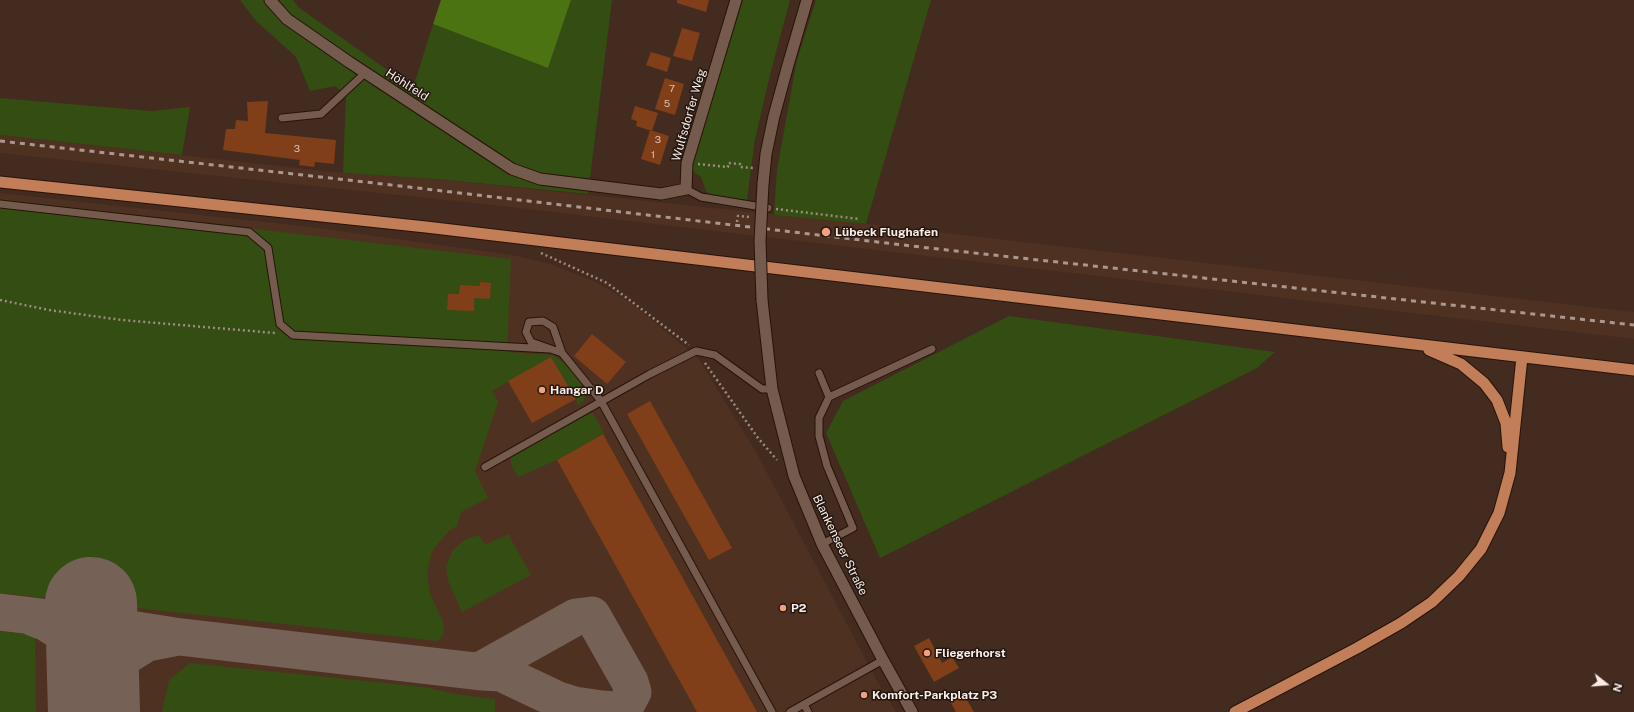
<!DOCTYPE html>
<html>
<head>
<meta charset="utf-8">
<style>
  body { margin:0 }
  #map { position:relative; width:1634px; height:712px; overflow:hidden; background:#432b1f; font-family:"Public Sans",sans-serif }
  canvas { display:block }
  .north { position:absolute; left:1586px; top:664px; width:40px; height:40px; -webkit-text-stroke:3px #211611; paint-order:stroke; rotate:107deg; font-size:11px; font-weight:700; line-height:16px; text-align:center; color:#fcece4 }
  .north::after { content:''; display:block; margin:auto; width:14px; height:18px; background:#fcece4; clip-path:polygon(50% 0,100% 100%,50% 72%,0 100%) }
</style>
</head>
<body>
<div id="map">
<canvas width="1634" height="712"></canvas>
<div class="north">N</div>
</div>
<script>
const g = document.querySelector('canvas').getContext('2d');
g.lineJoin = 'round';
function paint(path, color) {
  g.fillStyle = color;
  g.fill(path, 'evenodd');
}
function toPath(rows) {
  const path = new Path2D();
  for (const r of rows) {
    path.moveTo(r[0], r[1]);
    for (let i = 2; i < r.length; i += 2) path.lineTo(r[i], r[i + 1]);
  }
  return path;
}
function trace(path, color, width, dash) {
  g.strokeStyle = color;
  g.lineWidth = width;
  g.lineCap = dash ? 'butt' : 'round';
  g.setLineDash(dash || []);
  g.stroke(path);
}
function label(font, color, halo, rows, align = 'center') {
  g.font = font + ' "Public Sans",sans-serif';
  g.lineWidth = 3;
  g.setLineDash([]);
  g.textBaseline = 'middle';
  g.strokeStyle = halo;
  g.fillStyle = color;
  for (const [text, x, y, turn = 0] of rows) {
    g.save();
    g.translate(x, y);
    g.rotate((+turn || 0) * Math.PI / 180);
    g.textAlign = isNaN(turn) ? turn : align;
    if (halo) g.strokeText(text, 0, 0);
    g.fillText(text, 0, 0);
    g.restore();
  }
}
paint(toPath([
  [0,135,343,173,436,179,866,224,1634,312,1634,339,493,205,0,153],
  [0,193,311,227,512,255,551,264,598,283,631,303,698,358,756,452,877,681,896,712,0,712]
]), '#4f3122');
paint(toPath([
  [240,0,293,0,298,7,413,88,433,24,548,68,571,0,612,0,588,194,436,179,343,173,346,95,335,86,310,91,296,57,256,21],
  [743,0,790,0,771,71,755,139,747,200,711,195,706,191,701,177,694,172,692,167],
  [816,0,931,0,866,224,774,215,777,170,797,60],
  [0,98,151,111,190,107,182,155,0,135],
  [0,199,511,259,507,352,553,355,564,363,575,374,585,389,586,394,584,400,578,405,576,399,551,357,492,391,498,402,475,471,488,498,461,512,457,526,449,531,439,542,431,554,427,574,430,594,444,624,443,635,438,641,0,593],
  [1009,316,1275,352,1257,368,880,558,826,433,843,401],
  [590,413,593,413,604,433,557,460,518,477,511,464,511,457],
  [508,534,531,575,462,612,448,581,446,568,452,551,464,540,479,535,485,545],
  [0,631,35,635,36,712,0,712],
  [190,663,424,687,461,695,495,699,495,712,162,712,169,680]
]), '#334d13');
paint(toPath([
  [441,0,571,0,548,68,433,24]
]), '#4b7311');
trace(toPath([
  [0,612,92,623,181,637,483,672,501,673,558,700,574,705,602,709,615,710,624,707,626,705,633,692,630,682,592,615,576,617,483,669,476,671],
  [34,618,45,622,59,631,71,641,80,655,88,675,93,712],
  [96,712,98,698,105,682,113,668,123,658,147,643,173,638]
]), '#766156', 37);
trace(toPath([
  [91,603,94,712]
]), '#766156', 92);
paint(toPath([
  [677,0,709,0,706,12,677,3],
  [682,28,700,33,692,61,673,56],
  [651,52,671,58,667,72,646,65],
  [665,78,684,84,675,115,655,109],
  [268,101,265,133,336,140,334,164,315,162,314,167,299,165,300,160,223,150,226,129,235,129,236,120,248,121,247,102],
  [635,106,658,113,652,131,636,126,637,121,631,119],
  [650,130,669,136,660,165,641,159],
  [480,282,491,283,490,299,474,298,474,311,447,310,448,294,459,294,460,285,480,286],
  [592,334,626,362,607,384,574,356],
  [551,357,576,399,532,423,508,381],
  [650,401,732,548,709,560,627,414],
  [603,434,737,676,757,712,697,712,557,460],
  [929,638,942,663,952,657,959,668,934,682,914,646],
  [961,690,974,712,956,712,948,698]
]), '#803e19');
const service = toPath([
  [282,118,321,114,365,73],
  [686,189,701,197,768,208],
  [0,204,249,232,268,248,280,324,293,335,550,349],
  [562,353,553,327,543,321,529,322,526,332,531,342,562,353,601,401,772,712],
  [819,373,829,397],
  [485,467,650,374,696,351,715,355,762,389,772,389],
  [822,544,853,528,827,466,819,436,819,418,829,397,932,349],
  [804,704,808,712],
  [790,712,883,660]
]);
const minor = toPath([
  [270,0,287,19,349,62,512,169,540,179,661,194,686,189,687,163,736,0]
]);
const tertiary = toPath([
  [763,184,766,154,774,116,788,65,807,0],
  [762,300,772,389,794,476,822,544,883,660,912,712]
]);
const primary = toPath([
  [0,182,426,227,1634,370],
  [1429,350,1461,364,1484,383,1497,400,1506,423,1508,447],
  [1235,712,1357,648,1401,623,1432,602,1459,576,1481,549,1499,513,1510,473,1522,357]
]);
trace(service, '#281308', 9);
trace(minor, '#281308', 13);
trace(tertiary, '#281308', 13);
trace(primary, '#281308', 13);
trace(toPath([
  [698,164,728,167,728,163,740,164,740,167,753,168],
  [776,209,859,219],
  [737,222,738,216,750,217],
  [541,253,607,283,689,345],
  [0,300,49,310,122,320,275,333],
  [705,363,758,438,777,460]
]), '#9f8b81', 2.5, [2, 3]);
trace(service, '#755b4e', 7);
trace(minor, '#755b4e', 11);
trace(tertiary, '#755b4e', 11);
trace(primary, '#c17e58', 11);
trace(toPath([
  [0,141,383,184,929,248,1634,325]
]), '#aa978d', 3, [5, 5]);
const tertiaryBridge = toPath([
  [762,300,760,241,763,184]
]);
trace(tertiaryBridge, '#281308', 13, []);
trace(tertiaryBridge, '#755b4e', 11);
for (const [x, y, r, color] of [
  [826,232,5,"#f2a07f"],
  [542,390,4,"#f2a07f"],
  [783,608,4,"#f2a07f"],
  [927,653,4,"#f2a07f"],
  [864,695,4,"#f2a07f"]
]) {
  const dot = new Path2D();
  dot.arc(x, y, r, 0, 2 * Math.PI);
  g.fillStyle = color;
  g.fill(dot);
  trace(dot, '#211611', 1.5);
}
label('10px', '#ddc0b1', null, [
  ["7",672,89],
  ["5",667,104],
  ["3",658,140],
  ["3",297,149],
  ["1",653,155]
]);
label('12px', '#fcece4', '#211611', [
  ["Höhlfeld",407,85,33],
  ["Wulfsdorfer Weg",689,115,-74],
  ["Blankenseer Straße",840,545,64]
]);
label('bold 12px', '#fcece4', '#211611', [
  ["Lübeck Flughafen",835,232],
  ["Hangar D",550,390],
  ["P2",791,608],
  ["Fliegerhorst",935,653],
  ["Komfort-Parkplatz P3",872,695]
], 'left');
</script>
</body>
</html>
